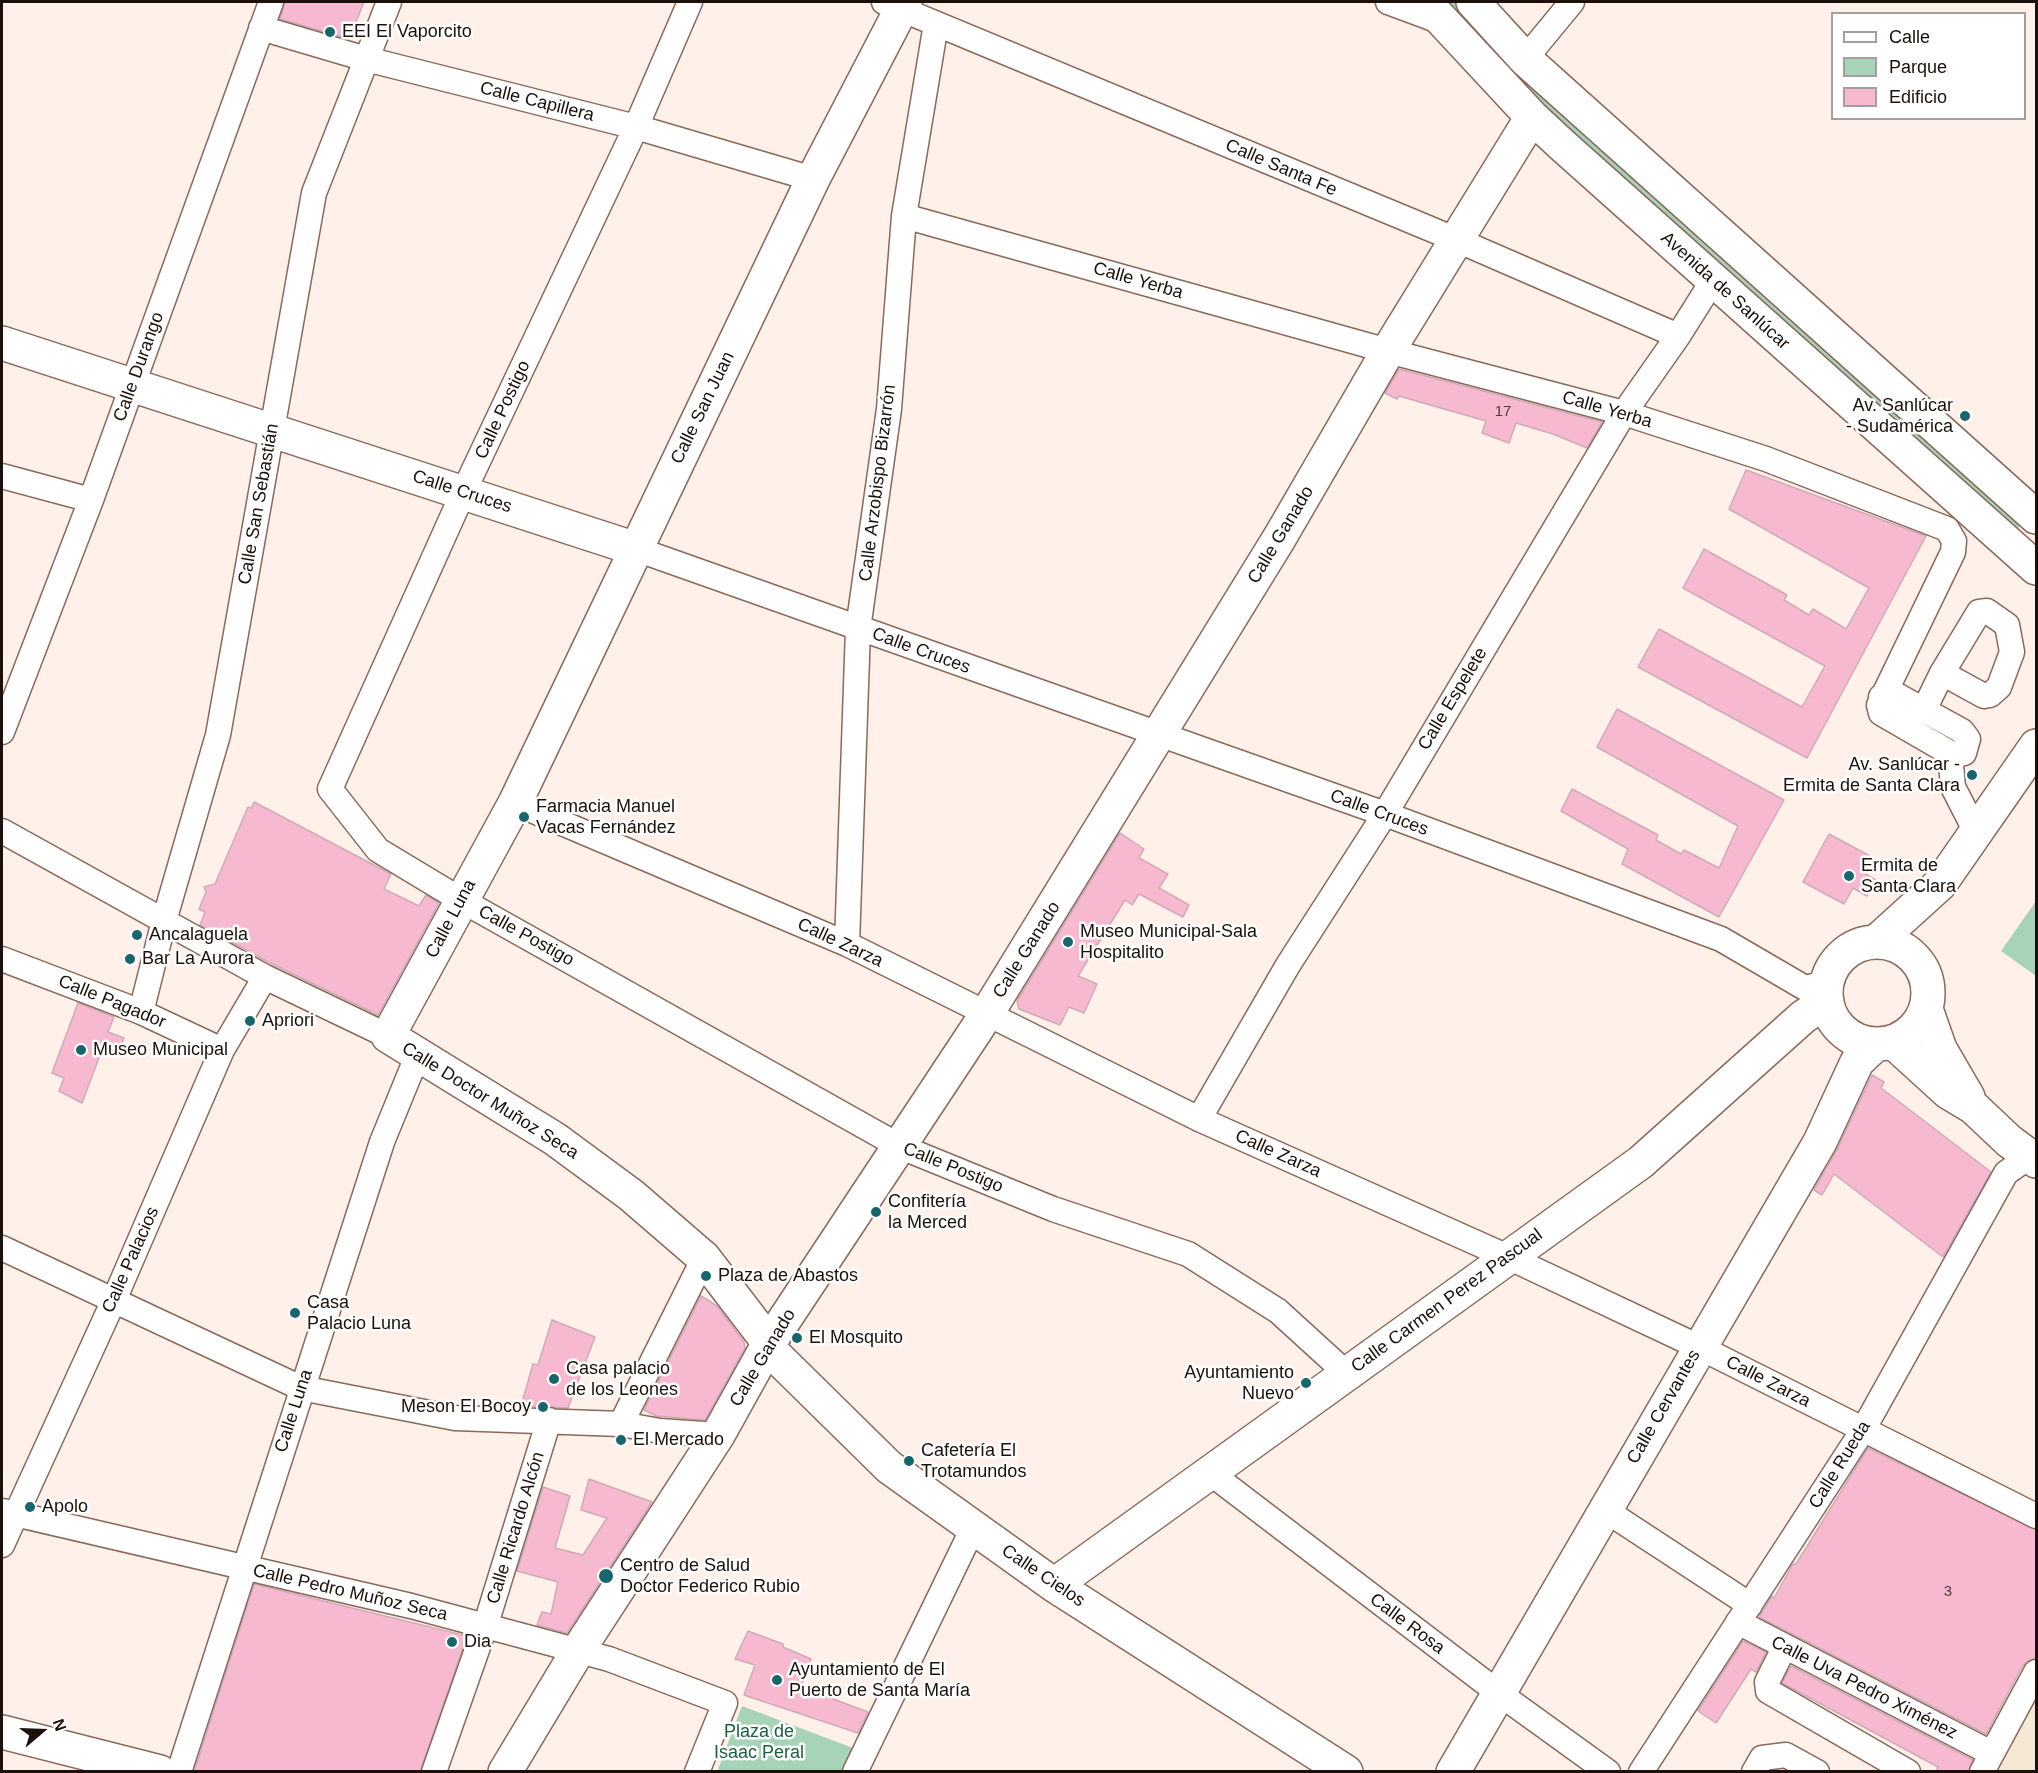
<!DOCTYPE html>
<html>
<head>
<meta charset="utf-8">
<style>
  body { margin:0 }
  #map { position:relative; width:2038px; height:1773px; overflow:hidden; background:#fff0e9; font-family:Helvetica,sans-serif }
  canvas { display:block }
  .frame { position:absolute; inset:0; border:3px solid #1b100a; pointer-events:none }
  .legend { position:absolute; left:1831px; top:12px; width:195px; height:108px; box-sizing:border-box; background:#fff; border:2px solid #a49f9d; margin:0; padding:8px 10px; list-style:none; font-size:18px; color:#1b100a }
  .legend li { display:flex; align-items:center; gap:12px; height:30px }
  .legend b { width:30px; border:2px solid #a49f9d }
  .north { position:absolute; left:12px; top:1701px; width:60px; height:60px; -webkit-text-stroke:4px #fff; paint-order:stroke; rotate:71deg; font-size:16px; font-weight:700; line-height:24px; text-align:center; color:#1b100a }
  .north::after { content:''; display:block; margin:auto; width:21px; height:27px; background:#1b100a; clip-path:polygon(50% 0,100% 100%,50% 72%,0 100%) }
</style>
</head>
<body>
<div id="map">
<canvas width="2038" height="1773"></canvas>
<div class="frame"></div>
<ul class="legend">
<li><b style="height:8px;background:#fff"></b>Calle</li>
<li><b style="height:16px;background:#a7d3b9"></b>Parque</li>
<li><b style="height:16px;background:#f7b9cf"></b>Edificio</li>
</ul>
<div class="north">N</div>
</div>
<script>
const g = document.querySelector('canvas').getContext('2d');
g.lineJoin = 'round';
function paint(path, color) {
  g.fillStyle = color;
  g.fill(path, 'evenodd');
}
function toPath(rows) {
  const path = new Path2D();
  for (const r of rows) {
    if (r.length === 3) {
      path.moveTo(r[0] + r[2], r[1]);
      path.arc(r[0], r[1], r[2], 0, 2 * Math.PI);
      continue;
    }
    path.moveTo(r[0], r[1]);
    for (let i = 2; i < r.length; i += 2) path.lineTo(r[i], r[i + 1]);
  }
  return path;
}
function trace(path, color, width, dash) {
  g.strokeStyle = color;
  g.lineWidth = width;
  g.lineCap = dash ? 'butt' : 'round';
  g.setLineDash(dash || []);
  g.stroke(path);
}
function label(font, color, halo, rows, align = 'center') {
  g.font = font + ' Helvetica,sans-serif';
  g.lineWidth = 5;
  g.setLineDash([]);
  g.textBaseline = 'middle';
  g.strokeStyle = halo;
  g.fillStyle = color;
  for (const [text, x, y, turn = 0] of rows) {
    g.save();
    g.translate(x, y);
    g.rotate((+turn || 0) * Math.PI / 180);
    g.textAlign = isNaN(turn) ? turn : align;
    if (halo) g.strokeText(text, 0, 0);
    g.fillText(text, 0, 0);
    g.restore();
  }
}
paint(toPath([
  [2036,1693,2036,1771,1996,1771]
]), '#f5e8d4');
paint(toPath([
  [1442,2,1461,2,2026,520,2013,533,1539,105],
  [2036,901,2036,976,2001,951],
  [742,1706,853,1748,844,1771,717,1772]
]), '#a7d3b9');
const building = toPath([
  [285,2,364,2,349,39,280,19,285,2],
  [1399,369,1602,422,1587,448,1553,434,1516,423,1509,443,1482,433,1486,421,1399,396,1397,399,1385,393,1399,369],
  [1746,470,1926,536,1807,758,1638,667,1659,629,1802,707,1825,666,1683,588,1704,549,1787,595,1784,600,1809,615,1813,609,1846,629,1869,588,1729,509,1746,470],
  [1617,709,1784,800,1719,917,1622,864,1628,849,1561,811,1572,789,1658,835,1656,840,1681,854,1684,850,1719,868,1738,826,1597,747,1617,709],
  [254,802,391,874,384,889,419,906,426,895,439,903,378,1015,272,964,200,925,205,912,199,909,206,892,204,887,215,884,248,807,252,808,254,802],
  [1120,833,1144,849,1139,858,1168,874,1159,888,1189,905,1183,917,1139,894,1132,905,1125,900,1078,976,1097,984,1084,1013,1069,1007,1060,1025,1019,1009,1017,1001,1120,833],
  [1829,834,1870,856,1862,872,1876,880,1867,896,1853,888,1844,904,1803,882,1829,834],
  [78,1003,114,1017,108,1032,124,1038,118,1053,103,1047,82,1103,59,1091,64,1078,52,1073,78,1003],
  [1872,1075,1884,1082,1881,1088,1991,1172,1943,1257,1834,1174,1822,1195,1814,1190,1837,1150,1872,1075],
  [701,1296,717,1306,744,1342,745,1348,705,1420,656,1416,644,1410,701,1296],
  [552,1320,595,1337,568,1408,521,1406,533,1364,538,1365,552,1320],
  [1868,1448,2037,1530,2037,1657,2023,1665,1986,1734,1759,1617,1772,1596,1774,1598,1793,1564,1796,1564,1868,1448],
  [589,1479,652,1502,567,1633,537,1625,542,1612,551,1614,558,1582,517,1571,543,1487,570,1496,555,1548,583,1555,607,1518,581,1510,589,1479],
  [254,1584,467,1636,420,1772,196,1772,195,1769,254,1584],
  [748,1631,783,1644,783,1647,811,1659,801,1687,868,1712,858,1733,744,1695,755,1665,735,1659,748,1631],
  [1743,1641,1766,1652,1756,1672,1751,1669,1716,1723,1698,1711,1743,1641],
  [1791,1666,1973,1760,1968,1772,1936,1772,1938,1767,1782,1683,1791,1666]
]);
paint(building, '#f7b9cf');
trace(building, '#cfabb7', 1.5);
const street = toPath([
  [690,2,636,127,463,493,330,789,378,850,461,900,901,1147,1053,1209,1188,1254,1278,1311,1346,1373],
  [884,2,1457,240,1678,336],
  [1388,2,1442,22],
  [261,28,366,59,636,127,813,179],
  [1525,59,1572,2],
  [904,216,1388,351,1624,413,1766,459,1947,529,1954,541,1953,552,1879,705,1881,713,1950,753,1953,787,1976,832],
  [2,476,91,500],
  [636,549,1385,814,1721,939,1805,988,1827,983],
  [1881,697,1893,693,1962,731,1968,739,1964,753,1957,755,1950,753],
  [1924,710,1942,673,1979,612,1987,611,2007,625,2012,652,1999,687,1990,695,1984,696,1942,673],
  [2,732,91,500,271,2],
  [515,803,847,944,1199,1119,1508,1257,1699,1347,2036,1516],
  [2,831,265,977,388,1036],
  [847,944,858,629,889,409,904,216,936,24],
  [2,959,141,1012,222,1050],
  [141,1012,164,921,218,735,314,193,389,2],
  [1199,1119,1288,965,1385,814,1624,413,1678,336,1712,282],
  [2,1248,301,1388,455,1418,621,1424,660,1431,718,1435],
  [621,1424,704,1258],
  [1209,1472,1500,1694,1608,1772],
  [1605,1510,1750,1605],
  [2,1511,411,1606,609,1659,725,1703,697,1772],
  [2,1545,114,1300,222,1050,265,977],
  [1738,1622,1991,1753],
  [1784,1648,1767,1682,1768,1691,1908,1772],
  [179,1772,382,1142,418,1054],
  [434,1772,486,1624,549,1420],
  [855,1772,973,1528],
  [1641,1772,1863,1430,2006,1173,2030,1156],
  [1754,1772,1762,1758,1786,1755,1817,1772],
  [1982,1772,2036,1672]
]);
const secondary = toPath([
  [1425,2,1532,117,1561,144,2036,568],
  [1473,2,1525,59,2036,517],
  [2,343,636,549],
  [1876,942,1940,884,2036,746],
  [1877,993,51],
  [1926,1009,1940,1049,1968,1097],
  [1893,1042,1948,1092,1973,1107,2009,1141,2036,1161],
  [769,1343,704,1258,631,1195,555,1139,388,1036,515,803,813,179,905,2],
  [767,1347,889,1467,1054,1585,1346,1772],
  [1054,1585,1641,1162,1803,1017,1827,1001],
  [2,1732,160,1772],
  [505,1772,579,1649,718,1435,769,1343,986,1015,1280,537,1388,351,1532,117],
  [1453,1772,1820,1142,1857,1062,1875,1045]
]);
trace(street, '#88695a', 27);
trace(secondary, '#88695a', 36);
trace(street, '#fff', 24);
trace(secondary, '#fff', 33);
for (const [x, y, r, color] of [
  [330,32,6,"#17656d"],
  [1965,416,6,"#17656d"],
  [1972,775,6,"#17656d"],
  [524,817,6,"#17656d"],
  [1849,876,6,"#17656d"],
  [137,935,6,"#17656d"],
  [1068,942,6,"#17656d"],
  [130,959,6,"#17656d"],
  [250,1021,6,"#17656d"],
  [81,1050,6,"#17656d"],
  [876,1212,6,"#17656d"],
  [706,1276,6,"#17656d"],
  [295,1313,6,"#17656d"],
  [797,1338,6,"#17656d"],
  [554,1379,6,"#17656d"],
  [1306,1383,6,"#17656d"],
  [543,1407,6,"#17656d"],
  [621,1440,6,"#17656d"],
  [909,1461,6,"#17656d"],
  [30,1507,6,"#17656d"],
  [606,1576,8,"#17656d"],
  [452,1642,6,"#17656d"],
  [777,1680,6,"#17656d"]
]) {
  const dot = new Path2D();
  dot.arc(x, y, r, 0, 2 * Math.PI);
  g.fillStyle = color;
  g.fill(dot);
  trace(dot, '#fff', 2);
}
label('15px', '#523a3b', null, [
  ["17",1503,412],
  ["3",1948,1592]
]);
label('18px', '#1b100a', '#fff', [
  ["EEI El Vaporcito",342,32],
  ["Av. Sanlúcar",1953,406,"right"],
  ["- Sudamérica",1953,427,"right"],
  ["Av. Sanlúcar -",1960,765,"right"],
  ["Ermita de Santa Clara",1960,786,"right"],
  ["Farmacia Manuel",536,807],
  ["Vacas Fernández",536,828],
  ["Ermita de",1861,866],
  ["Santa Clara",1861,887],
  ["Museo Municipal-Sala",1080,932],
  ["Hospitalito",1080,953],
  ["Ancalaguela",149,935],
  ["Bar La Aurora",142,959],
  ["Apriori",262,1021],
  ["Museo Municipal",93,1050],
  ["Confitería",888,1202],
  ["la Merced",888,1223],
  ["Plaza de Abastos",718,1276],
  ["Casa",307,1303],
  ["Palacio Luna",307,1324],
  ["El Mosquito",809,1338],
  ["Casa palacio",566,1369],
  ["de los Leones",566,1390],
  ["Ayuntamiento",1294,1373,"right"],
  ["Nuevo",1294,1394,"right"],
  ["Meson El Bocoy",531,1407,"right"],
  ["El Mercado",633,1440],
  ["Cafetería El",921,1451],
  ["Trotamundos",921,1472],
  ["Apolo",42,1507],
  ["Centro de Salud",620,1566],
  ["Doctor Federico Rubio",620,1587],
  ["Dia",464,1642],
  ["Ayuntamiento de El",789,1670],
  ["Puerto de Santa María",789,1691]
], 'left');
label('18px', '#1b100a', '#fff', [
  ["Calle Capillera",537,102,14],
  ["Calle Santa Fe",1281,168,23],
  ["Calle Yerba",1138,281,16],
  ["Avenida de Sanlúcar",1725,291,42],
  ["Calle Durango",139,367,-70],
  ["Calle San Juan",703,408,-64],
  ["Calle Postigo",503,410,-65],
  ["Calle Yerba",1607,410,16],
  ["Calle Arzobispo Bizarrón",878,483,-83],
  ["Calle Cruces",462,492,18],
  ["Calle San Sebastián",259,504,-80],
  ["Calle Ganado",1281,535,-59],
  ["Calle Cruces",921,651,20],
  ["Calle Espelete",1453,699,-59],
  ["Calle Cruces",1379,813,20],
  ["Calle Luna",451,919,-62],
  ["Calle Postigo",526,936,29],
  ["Calle Zarza",840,943,25],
  ["Calle Ganado",1027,950,-58],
  ["Calle Pagador",112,1002,22],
  ["Calle Doctor Muñoz Seca",490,1101,32],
  ["Calle Zarza",1278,1154,24],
  ["Calle Postigo",953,1168,22],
  ["Calle Palacios",131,1260,-66],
  ["Calle Carmen Perez Pascual",1447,1301,-36],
  ["Calle Ganado",763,1358,-59],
  ["Calle Zarza",1768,1382,27],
  ["Calle Cervantes",1664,1407,-60],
  ["Calle Luna",294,1411,-72],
  ["Calle Rueda",1840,1465,-58],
  ["Calle Ricardo Alcón",516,1528,-73],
  ["Calle Cielos",1043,1576,34],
  ["Calle Pedro Muñoz Seca",350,1593,13],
  ["Calle Rosa",1407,1624,37],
  ["Calle Uva Pedro Ximénez",1864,1688,27]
]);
label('18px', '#1d6040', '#fff', [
  ["Plaza de",759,1732],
  ["Isaac Peral",759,1753]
]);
</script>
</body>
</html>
